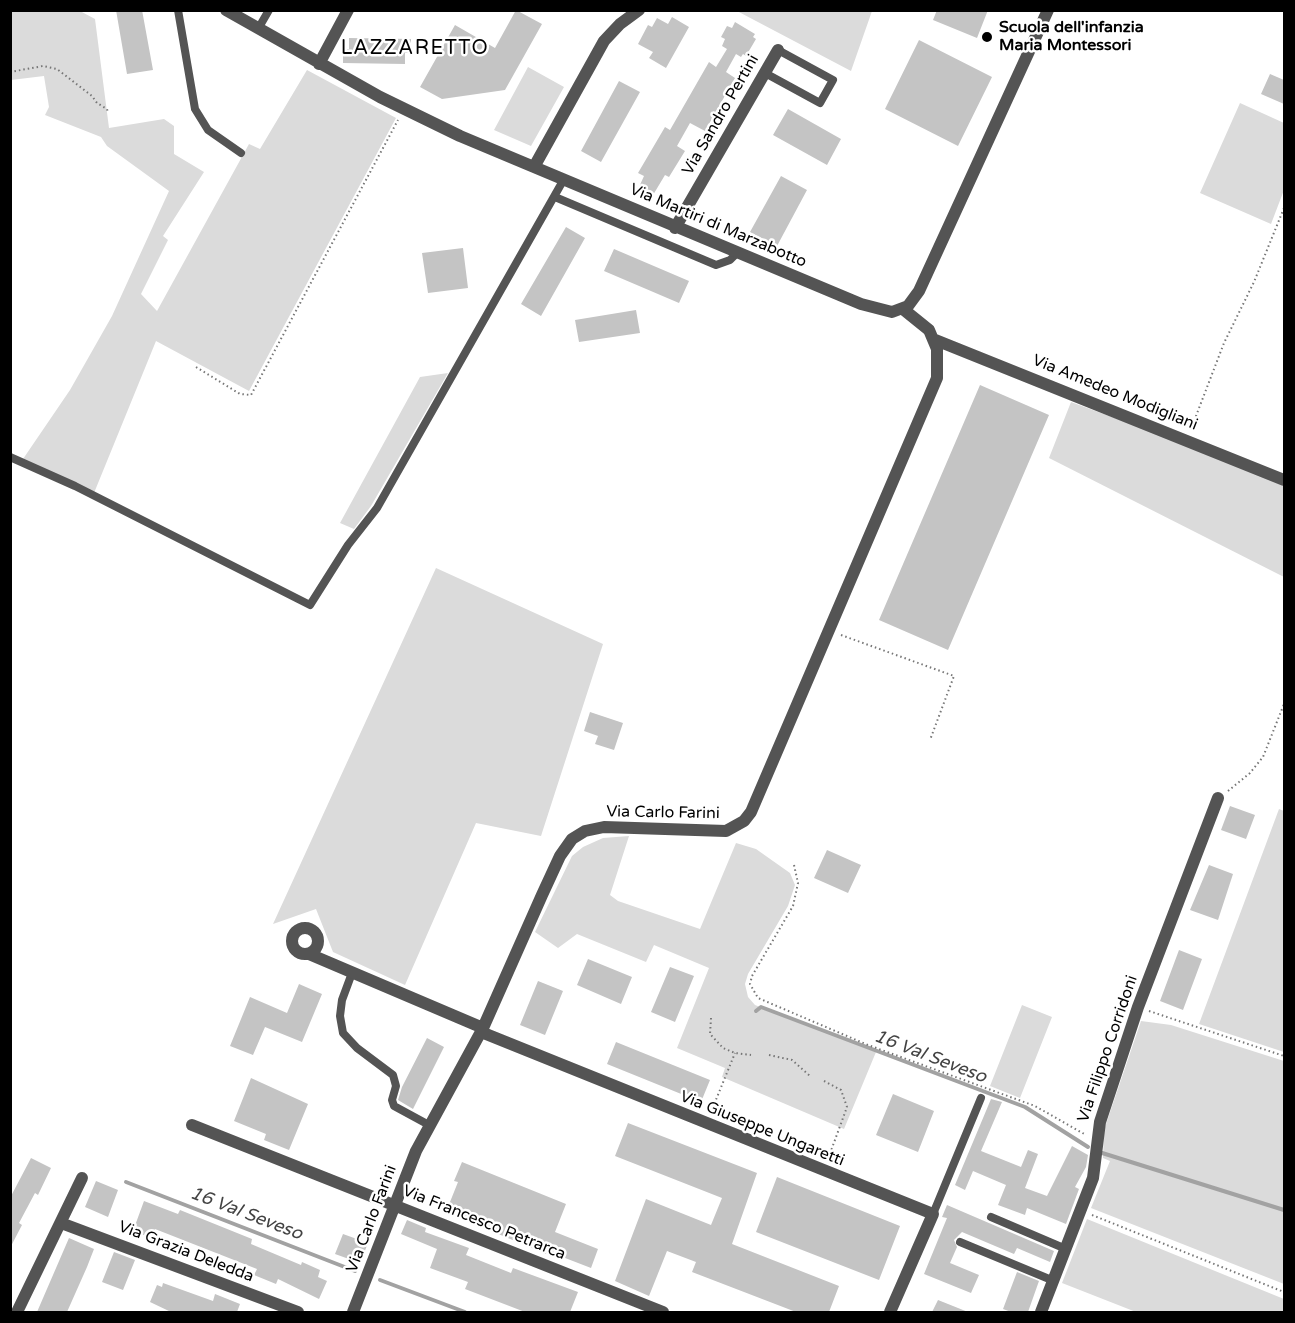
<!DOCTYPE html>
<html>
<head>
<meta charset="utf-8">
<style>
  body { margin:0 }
  #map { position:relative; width:1295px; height:1323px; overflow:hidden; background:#fff; font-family:"Varela Round",sans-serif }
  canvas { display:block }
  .frame { position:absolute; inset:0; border:12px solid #000; pointer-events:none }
</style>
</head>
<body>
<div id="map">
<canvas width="1295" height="1323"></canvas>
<div class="frame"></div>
</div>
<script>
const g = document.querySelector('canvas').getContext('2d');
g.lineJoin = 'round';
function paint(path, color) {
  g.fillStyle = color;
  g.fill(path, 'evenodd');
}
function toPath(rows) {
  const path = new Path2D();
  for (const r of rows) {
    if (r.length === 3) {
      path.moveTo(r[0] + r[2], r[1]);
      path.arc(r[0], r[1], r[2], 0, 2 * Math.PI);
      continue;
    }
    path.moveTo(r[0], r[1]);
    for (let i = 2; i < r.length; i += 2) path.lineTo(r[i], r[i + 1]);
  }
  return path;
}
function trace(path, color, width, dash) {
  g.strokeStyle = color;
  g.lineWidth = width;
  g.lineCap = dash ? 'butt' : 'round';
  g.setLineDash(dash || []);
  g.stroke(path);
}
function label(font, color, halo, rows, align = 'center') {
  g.font = font + ' "Varela Round",sans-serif';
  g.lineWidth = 5;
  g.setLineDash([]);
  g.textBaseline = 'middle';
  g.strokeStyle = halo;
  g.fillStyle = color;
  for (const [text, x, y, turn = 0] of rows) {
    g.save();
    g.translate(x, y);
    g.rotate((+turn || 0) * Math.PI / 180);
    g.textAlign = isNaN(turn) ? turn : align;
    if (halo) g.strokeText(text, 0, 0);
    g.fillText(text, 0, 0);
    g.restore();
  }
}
paint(toPath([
  [10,11,80,11,95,19,109,128,164,119,174,126,174,154,204,172,163,236,168,240,141,294,157,311,249,144,260,149,307,70,396,118,249,391,156,341,94,493,23,459,70,390,112,316,169,191,107,146,101,137,45,115,49,107,44,76,11,80],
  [737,11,872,11,851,71],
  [528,67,564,87,531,146,494,130],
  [1240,103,1284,123,1284,190,1271,224,1200,193],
  [448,373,371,506,354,529,340,523,420,377],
  [1071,402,1191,446,1284,484,1284,577,1049,458],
  [436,568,603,644,541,836,476,823,405,985,333,952,316,909,273,924],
  [1279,809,1284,811,1284,1052,1199,1024],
  [629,836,610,895,618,901,700,929,736,843,756,849,790,873,795,885,788,906,748,974,745,984,748,997,755,1005,876,1052,844,1129,722,1077,725,1068,677,1048,709,968,654,945,646,962,577,934,558,948,535,932,572,856,583,847,603,838],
  [1022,1005,1052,1017,1020,1098,990,1086],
  [1141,1021,1171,1025,1284,1061,1284,1284,1091,1208,1110,1161,1103,1158,1104,1130],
  [1087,1219,1284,1299,1284,1312,1136,1312,1062,1283]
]), '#dbdbdb');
trace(toPath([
  [756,1011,761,1007,1025,1107,1088,1147],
  [1099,1152,1284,1210],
  [126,1182,355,1271],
  [380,1280,465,1312]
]), '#a2a2a2', 4);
paint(toPath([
  [116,10,142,10,153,70,127,74],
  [516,10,542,24,505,90,442,99,420,87,455,25,495,48],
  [937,10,988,10,977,38,933,20],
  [672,17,689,27,666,68,649,58,653,52,638,44,648,25,652,27,657,18,668,24],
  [735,22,755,34,753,37,756,39,746,56,743,54,741,57,736,54,726,72,735,78,705,131,690,123,677,146,685,151,669,177,665,175,653,195,639,187,644,176,638,173,665,127,670,130,709,62,716,67,727,49,722,46,725,39,721,37,727,26,732,28],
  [349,38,411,39,411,53,405,53,405,64,343,63,343,49,349,49],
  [919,40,992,77,958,146,885,109],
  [1270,74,1284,80,1284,104,1261,94],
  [619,81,640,92,601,162,581,151],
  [788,109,841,139,827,165,773,135],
  [781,176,807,190,777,246,750,232],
  [566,227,585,238,541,316,521,304],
  [463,248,468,288,428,293,422,253],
  [614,249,689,281,679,303,604,271],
  [636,310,640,333,579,342,575,320],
  [980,385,1049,415,948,650,879,620],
  [590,712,623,723,614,750,595,744,598,736,584,731],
  [1230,806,1255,815,1246,839,1221,830],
  [827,850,861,865,848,893,814,878],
  [1209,865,1233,874,1218,920,1190,910],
  [1179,950,1202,959,1183,1010,1160,1001],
  [588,959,632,977,621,1004,577,985],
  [670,967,694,976,675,1022,651,1012],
  [538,981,563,991,545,1035,520,1025],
  [299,984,322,994,302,1042,265,1027,253,1055,230,1046,250,997,287,1013],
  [427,1038,444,1047,413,1109,398,1100,402,1087],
  [616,1042,710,1080,701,1102,607,1064],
  [251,1078,308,1104,289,1150,264,1140,266,1134,234,1121],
  [893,1094,934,1111,918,1152,876,1135],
  [991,1099,1002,1102,981,1151,1021,1167,1028,1150,1038,1154,1025,1188,1047,1196,1072,1146,1088,1155,1086,1167,1075,1187,1079,1189,1066,1224,1027,1208,1025,1215,998,1205,1006,1185,973,1171,965,1190,955,1185],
  [628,1123,757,1173,732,1244,839,1286,829,1312,796,1312,692,1272,696,1262,667,1251,649,1296,615,1281,646,1199,711,1225,722,1198,615,1156],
  [31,1158,51,1168,38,1195,35,1193,19,1223,22,1225,10,1248,10,1198],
  [462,1162,566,1204,555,1232,598,1249,591,1268,547,1251,546,1254,446,1212,458,1182,454,1181],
  [777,1177,900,1226,879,1280,756,1232],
  [96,1181,118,1190,108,1217,85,1207],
  [144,1201,178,1214,180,1210,252,1239,251,1244,301,1265,302,1262,320,1270,318,1277,327,1281,319,1299,278,1279,276,1284,254,1275,257,1269,155,1229,152,1238,133,1231],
  [947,1205,1054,1251,1050,1262,1017,1248,1014,1254,962,1232,954,1240,957,1247,950,1263,979,1275,971,1293,924,1274,947,1218,942,1217],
  [407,1220,426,1228,425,1232,469,1248,466,1255,511,1273,513,1268,578,1292,570,1312,525,1312,465,1289,468,1282,430,1268,437,1249,401,1234],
  [343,1234,368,1243,360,1263,335,1254],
  [69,1238,94,1249,87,1267,67,1312,37,1312],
  [114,1252,135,1260,123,1290,102,1282],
  [1017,1272,1039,1281,1028,1312,1011,1312,1003,1309],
  [163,1283,213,1301,215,1294,240,1304,237,1312,171,1312,150,1302,157,1285,162,1287],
  [938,1300,968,1312,932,1312]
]), '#c4c4c4');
trace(toPath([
  [10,72,43,66,57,69,92,96,97,103,107,109,108,113],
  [196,367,240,394,251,395,398,120],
  [1191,429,1224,343,1254,282,1284,208],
  [841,635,954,676,930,740],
  [1228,791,1250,773,1263,757,1284,704],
  [794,865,798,883,793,906,752,976,750,984,758,998,868,1045,1035,1106,1086,1135],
  [1149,1011,1284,1056],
  [711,1018,710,1034,723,1048,735,1053,751,1055],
  [769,1055,792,1060,810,1076],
  [824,1081,841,1090,847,1107,828,1159],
  [711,1112,735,1053],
  [1092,1215,1284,1292]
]), '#767676', 2, [1.5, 3]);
trace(toPath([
  [178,10,195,109,208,130,241,153],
  [258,29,269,10],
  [765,73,820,103,833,80,778,50],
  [555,197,716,265,730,260,737,253],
  [10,457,75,486,310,605,348,545,377,508,564,179],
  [352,973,342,1000,340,1016,343,1033,357,1048,393,1075,396,1086,392,1100,394,1106,429,1125],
  [933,1214,981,1098],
  [991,1217,1066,1249],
  [960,1242,1054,1281]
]), '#545454', 8);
trace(toPath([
  [226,10,380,97,460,136,861,304,892,312,908,306,919,291,1048,10],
  [319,64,348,10],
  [534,167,604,41,620,24,639,10],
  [675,228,778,50],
  [933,339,1284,480],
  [305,941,13],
  [309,954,483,1028],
  [481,1032,933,1214,890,1312],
  [192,1125,663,1312],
  [61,1223,298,1312],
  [17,1312,82,1178],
  [353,1312,416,1151,483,1028,542,895,560,856,572,839,585,831,604,827,726,831,744,821,751,812,937,378,937,349,929,330,903,309],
  [1041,1312,1093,1178,1100,1122,1138,1007,1218,798]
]), '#545454', 12);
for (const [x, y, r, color] of [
  [987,37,6,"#000"]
]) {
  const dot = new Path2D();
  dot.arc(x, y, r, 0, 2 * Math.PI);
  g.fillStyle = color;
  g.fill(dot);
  trace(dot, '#fff', 2);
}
label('bold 16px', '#000', '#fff', [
  ["Scuola dell'infanzia",999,28],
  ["Maria Montessori",999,46]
], 'left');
label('16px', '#000', '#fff', [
  ["Via Sandro Pertini",721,115,-60],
  ["Via Martiri di Marzabotto",718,226,23],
  ["Via Amedeo Modigliani",1115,393,22],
  ["Via Carlo Farini",663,813,1],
  ["Via Filippo Corridoni",1108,1049,-71],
  ["Via Giuseppe Ungaretti",762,1129,22],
  ["Via Carlo Farini",372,1219,-69],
  ["Via Francesco Petrarca",484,1223,22],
  ["Via Grazia Deledda",186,1252,21]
]);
label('italic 18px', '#434343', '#fff', [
  ["16 Val Seveso",930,1057,21],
  ["16 Val Seveso",246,1214,21]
]);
g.letterSpacing = '1.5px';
label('20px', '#000', '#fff', [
  ["LAZZARETTO",415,49]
]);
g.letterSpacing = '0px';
</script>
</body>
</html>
